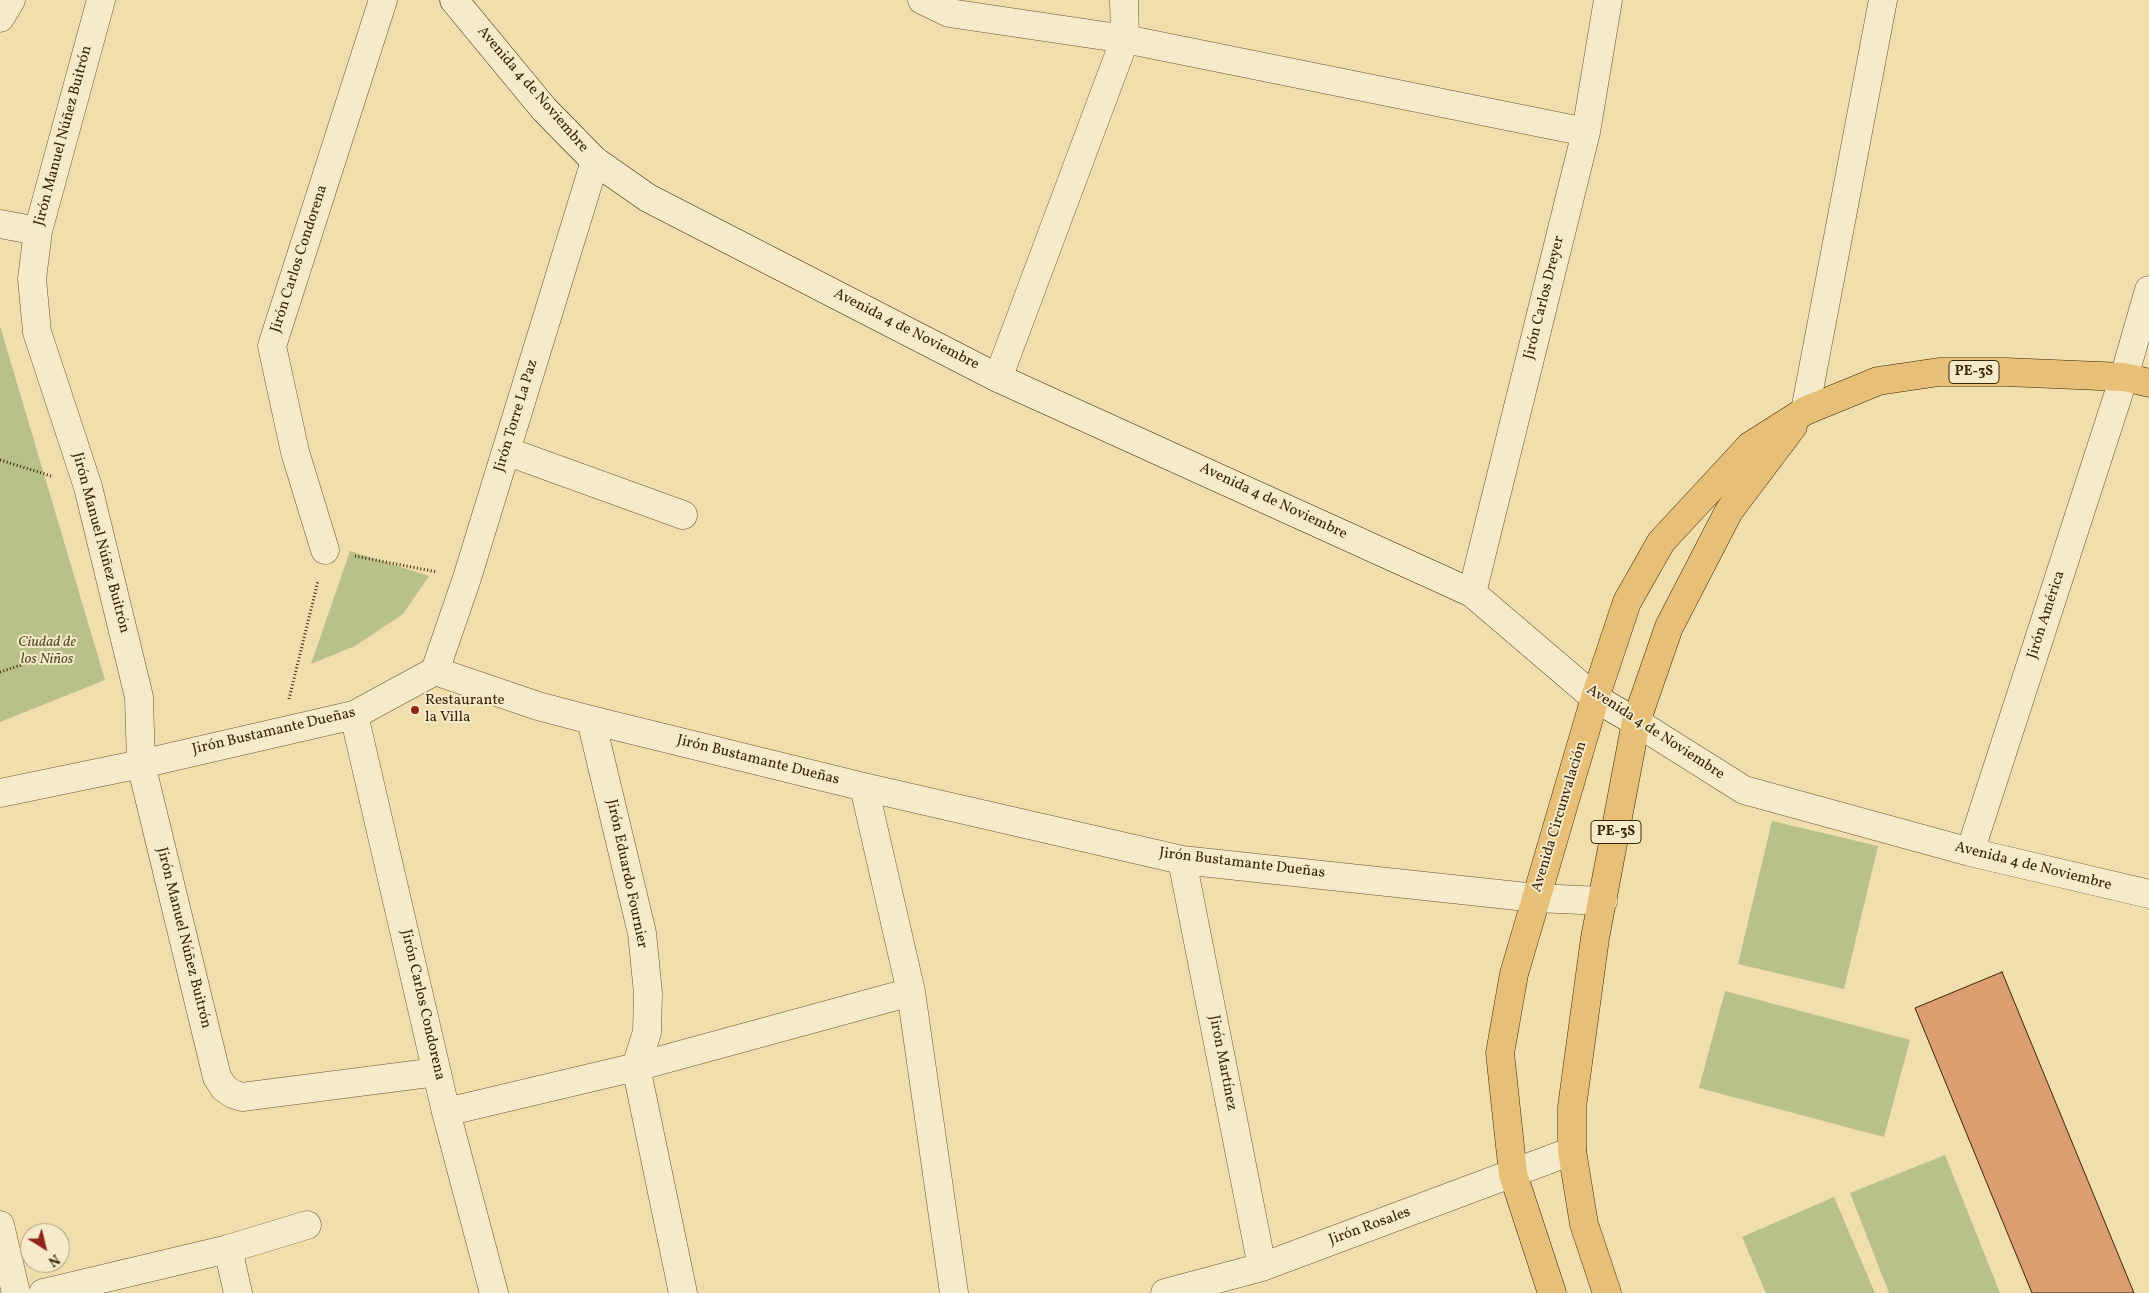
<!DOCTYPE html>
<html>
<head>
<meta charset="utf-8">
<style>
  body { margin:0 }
  #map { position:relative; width:2149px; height:1293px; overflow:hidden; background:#f0deac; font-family:Vollkorn,serif }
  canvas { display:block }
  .north { position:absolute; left:20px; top:1223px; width:50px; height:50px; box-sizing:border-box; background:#f5eac9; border:1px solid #aa9b7d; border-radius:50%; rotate:144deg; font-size:14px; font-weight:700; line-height:20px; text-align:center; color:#39250a }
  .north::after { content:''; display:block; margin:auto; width:18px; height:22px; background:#8f2418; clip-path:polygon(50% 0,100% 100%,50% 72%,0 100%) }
</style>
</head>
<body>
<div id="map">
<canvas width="2149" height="1293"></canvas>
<div class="north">N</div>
</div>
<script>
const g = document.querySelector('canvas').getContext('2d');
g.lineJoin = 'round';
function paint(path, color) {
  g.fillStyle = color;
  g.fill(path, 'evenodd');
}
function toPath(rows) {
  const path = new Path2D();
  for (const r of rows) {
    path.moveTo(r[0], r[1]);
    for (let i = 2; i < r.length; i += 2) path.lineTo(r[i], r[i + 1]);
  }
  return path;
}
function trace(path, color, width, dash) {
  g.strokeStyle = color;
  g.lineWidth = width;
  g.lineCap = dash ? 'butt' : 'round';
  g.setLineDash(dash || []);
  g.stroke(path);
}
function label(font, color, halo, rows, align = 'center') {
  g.font = font + ' Vollkorn,serif';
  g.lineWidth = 4;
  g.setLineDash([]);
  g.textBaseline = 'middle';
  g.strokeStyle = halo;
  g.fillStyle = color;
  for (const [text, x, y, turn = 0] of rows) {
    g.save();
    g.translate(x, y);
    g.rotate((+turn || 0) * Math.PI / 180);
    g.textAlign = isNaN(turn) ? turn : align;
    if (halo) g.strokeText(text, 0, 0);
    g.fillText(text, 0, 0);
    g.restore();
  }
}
paint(toPath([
  [0,326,105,680,0,722],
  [350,551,429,576,403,614,355,646,311,664],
  [1772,821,1878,846,1844,989,1738,964],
  [1725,991,1910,1040,1884,1137,1699,1088],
  [1945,1155,2000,1293,1889,1293,1850,1193],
  [1834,1197,1875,1293,1766,1293,1742,1237]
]), '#b8c18a');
const building = toPath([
  [2002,972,2134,1293,2032,1293,1915,1008,2002,972]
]);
paint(building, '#dc9e71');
trace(building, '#39250a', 1);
const street = toPath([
  [101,0,38,231,32,279,37,332,88,487,139,697,141,764,217,1077,224,1088,233,1094,242,1097,437,1072],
  [922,0,949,13,1125,39,1586,132],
  [0,18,11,0],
  [0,224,38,231],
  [998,378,1125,39,1124,0],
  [1805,411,1883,0],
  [506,451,683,515],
  [325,550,295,452,272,346,383,0],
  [1472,593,1586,132,1608,0],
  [435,671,467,578,595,161],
  [354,715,446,1112,494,1293],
  [591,720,642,933,648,993,647,1032,636,1067,683,1293],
  [1636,722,1744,790,1970,852,2149,894],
  [864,787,911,992,954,1293],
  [0,793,141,764,354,715,435,671,538,706,591,720,864,787,1182,860,1536,898,1603,901],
  [1970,852,2124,377,2149,290],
  [1182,860,1262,1267],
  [446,1112,636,1067,911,992],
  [0,1225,16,1293],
  [228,1249,238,1293],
  [43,1293,228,1249,307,1225],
  [1165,1293,1262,1267,1572,1151]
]);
const secondary = toPath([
  [454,0,544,109,595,161,648,198,998,378,1472,593,1595,698,1636,722]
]);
const highway = toPath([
  [1552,1293,1513,1174,1500,1053,1514,974,1595,698,1627,602,1661,542,1750,446,1805,411,1878,381,1939,372,2005,372,2124,377,2149,383],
  [1607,1293,1584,1224,1572,1151,1572,1107,1595,938,1636,722,1669,627,1729,511,1793,426]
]);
trace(street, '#675332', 29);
trace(secondary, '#39250a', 29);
trace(highway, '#39250a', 29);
trace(toPath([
  [0,460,51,476],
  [355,556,437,572],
  [0,672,21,665],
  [289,699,318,581]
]), '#39250a', 3, [1, 2.5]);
trace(street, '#f5eac9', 28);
trace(secondary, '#f5eac9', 28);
trace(highway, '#e8bf76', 28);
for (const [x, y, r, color] of [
  [415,710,5,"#8f2418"]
]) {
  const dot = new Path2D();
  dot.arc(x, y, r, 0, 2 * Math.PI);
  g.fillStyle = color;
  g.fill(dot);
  trace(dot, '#f5eac9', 2);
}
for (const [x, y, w] of [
  [1974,372,50],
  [1616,832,50]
]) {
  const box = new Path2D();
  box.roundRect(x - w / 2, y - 11.5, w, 23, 4);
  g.fillStyle = '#f5eac9';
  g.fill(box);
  trace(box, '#39250a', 1);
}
label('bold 14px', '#39250a', null, [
  ["PE-3S",1974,372],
  ["PE-3S",1616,832]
]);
label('15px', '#39250a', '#f5eac9', [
  ["Avenida 4 de Noviembre",532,90,49],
  ["Jirón Manuel Núñez Buitrón",64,136,-75],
  ["Jirón Carlos Condorena",300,259,-72],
  ["Jirón Carlos Dreyer",1545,298,-76],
  ["Avenida 4 de Noviembre",906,330,27],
  ["Jirón Torre La Paz",517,416,-73],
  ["Avenida 4 de Noviembre",1273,502,25],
  ["Jirón Manuel Núñez Buitrón",100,543,75],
  ["Jirón América",2047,615,-72],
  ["Jirón Bustamante Dueñas",274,732,-13],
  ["Avenida 4 de Noviembre",1655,733,33],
  ["Jirón Bustamante Dueñas",758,761,14],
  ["Avenida Circunvalación",1560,817,-73],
  ["Jirón Bustamante Dueñas",1242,864,7],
  ["Avenida 4 de Noviembre",2033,867,14],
  ["Jirón Eduardo Fournier",626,874,78],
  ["Jirón Manuel Núñez Buitrón",183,938,76],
  ["Jirón Carlos Condorena",422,1005,77],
  ["Jirón Martínez",1222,1063,79],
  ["Jirón Rosales",1370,1227,-20]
]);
label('italic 15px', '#594c2a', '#f5eac9', [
  ["Ciudad de",47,643],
  ["los Niños",47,660]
]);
label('15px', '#39250a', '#f5eac9', [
  ["Restaurante",425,701],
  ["la Villa",425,718]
], 'left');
</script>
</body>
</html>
